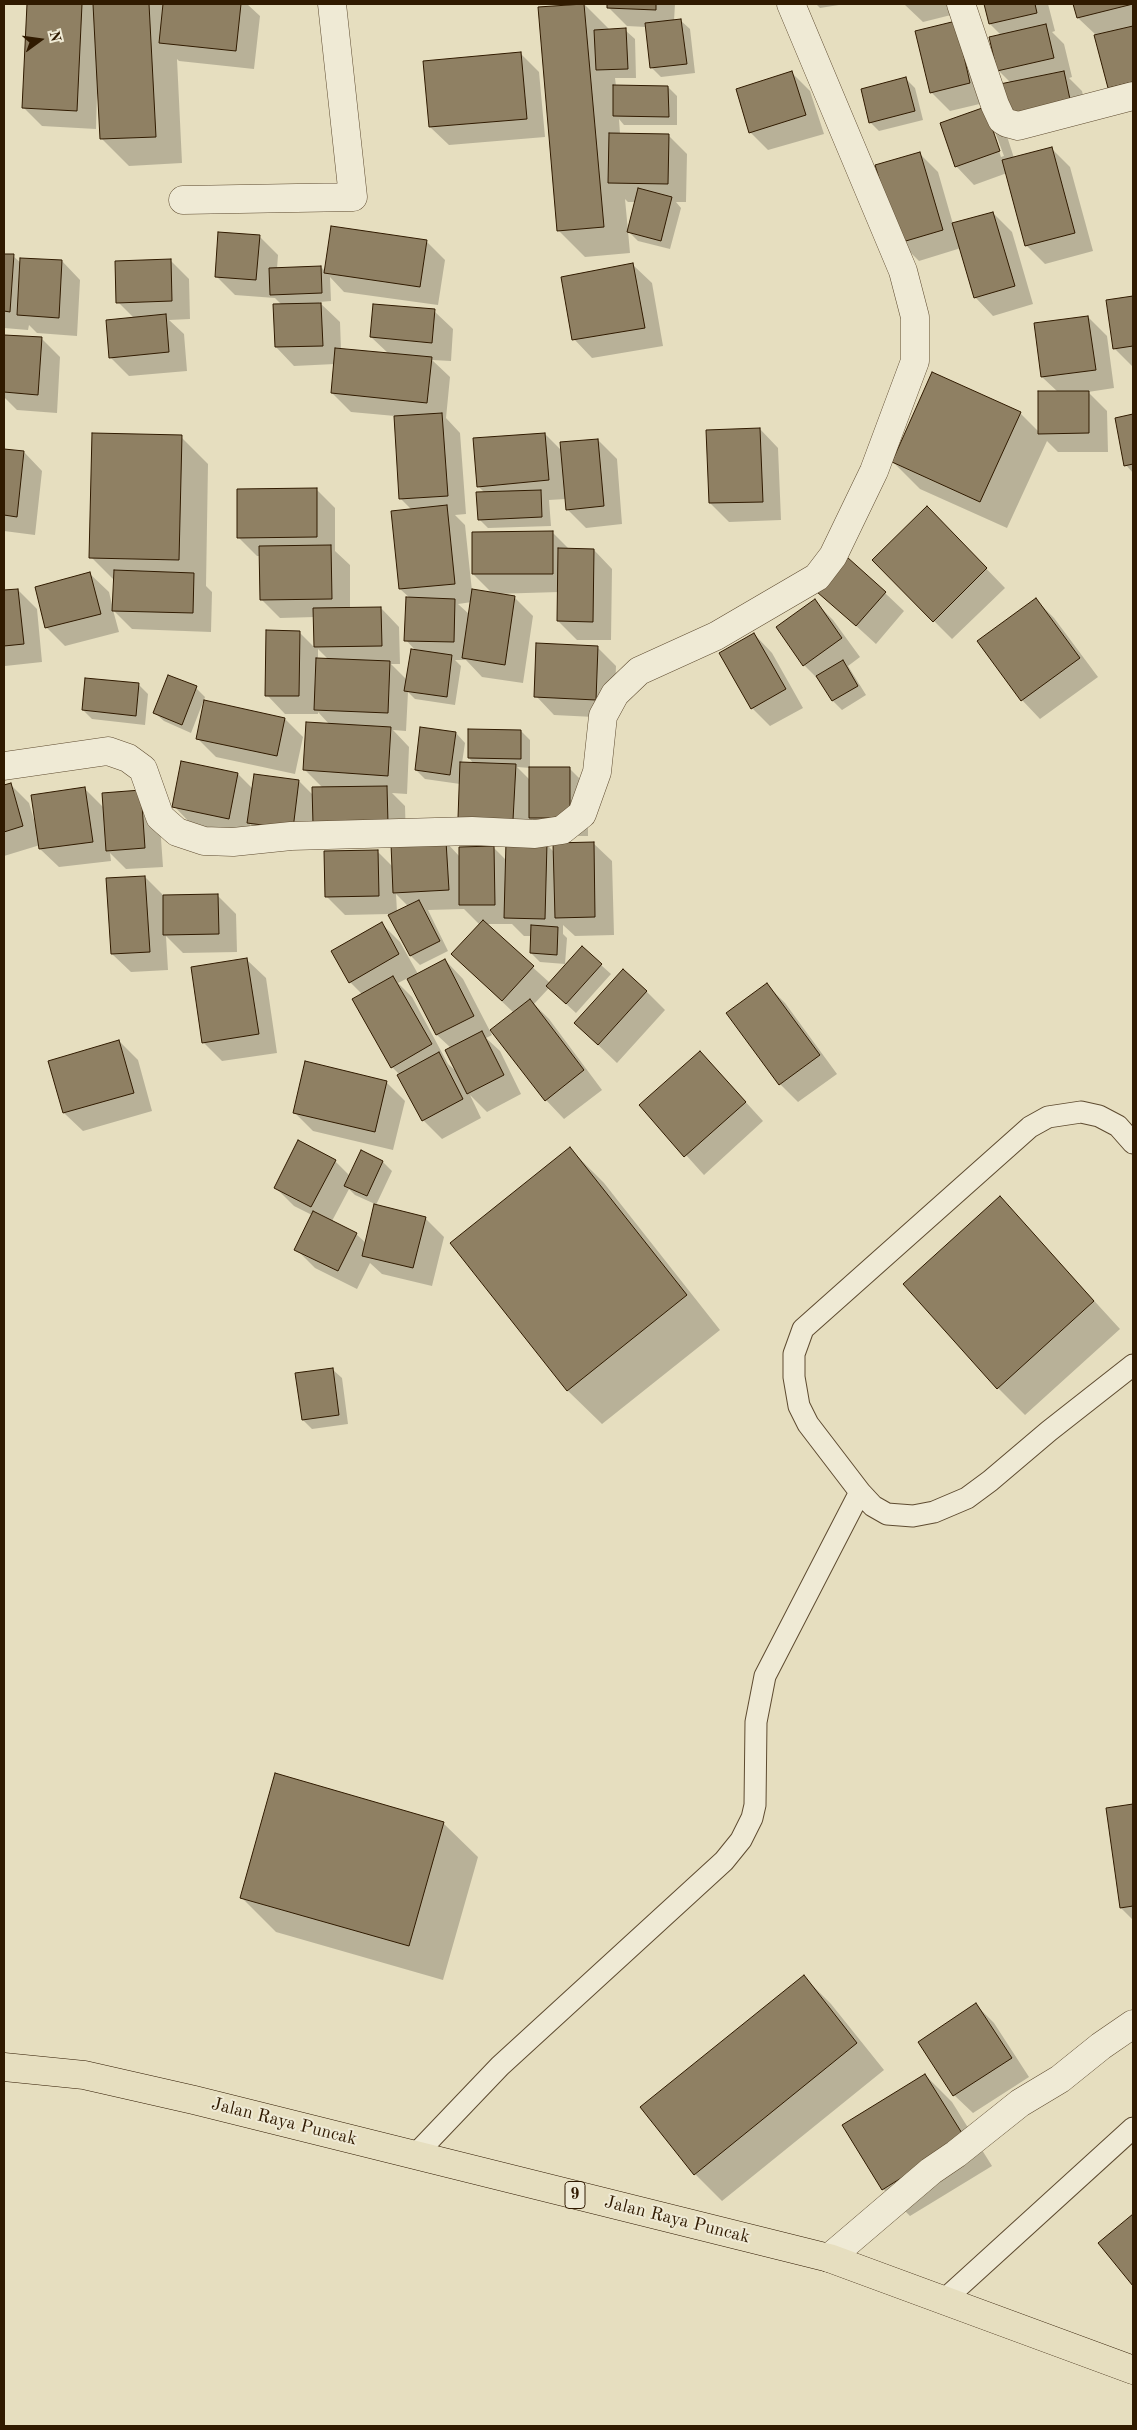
<!DOCTYPE html>
<html>
<head>
<meta charset="utf-8">
<style>
  body { margin:0 }
  #map { position:relative; width:1137px; height:2430px; overflow:hidden; background:#e6debf; font-family:"Old Standard TT",serif }
  canvas { display:block }
  .frame { position:absolute; inset:0; border:5px solid #301a00; pointer-events:none }
  .north { position:absolute; left:15px; top:15px; width:50px; height:50px; -webkit-text-stroke:4px #efead5; paint-order:stroke; rotate:76deg; font-size:14px; font-weight:700; line-height:20px; text-align:center; color:#301a00 }
  .north::after { content:''; display:block; margin:auto; width:18px; height:22px; background:#301a00; clip-path:polygon(50% 0,100% 100%,50% 72%,0 100%) }
</style>
</head>
<body>
<div id="map">
<canvas width="1137" height="2430"></canvas>
<div class="frame"></div>
<div class="north">N</div>
</div>
<script>
const g = document.querySelector('canvas').getContext('2d');
g.lineJoin = 'round';
function paint(path, color) {
  g.fillStyle = color;
  g.fill(path, 'evenodd');
}
function toPath(rows) {
  const path = new Path2D();
  for (const r of rows) {
    path.moveTo(r[0], r[1]);
    for (let i = 2; i < r.length; i += 2) path.lineTo(r[i], r[i + 1]);
  }
  return path;
}
function trace(path, color, width, dash) {
  g.strokeStyle = color;
  g.lineWidth = width;
  g.lineCap = dash ? 'butt' : 'round';
  g.setLineDash(dash || []);
  g.stroke(path);
}
function label(font, color, halo, rows, align = 'center') {
  g.font = font + ' "Old Standard TT",serif';
  g.lineWidth = 4;
  g.setLineDash([]);
  g.textBaseline = 'middle';
  g.strokeStyle = halo;
  g.fillStyle = color;
  for (const [text, x, y, turn = 0] of rows) {
    g.save();
    g.translate(x, y);
    g.rotate((+turn || 0) * Math.PI / 180);
    g.textAlign = isNaN(turn) ? turn : align;
    if (halo) g.strokeText(text, 0, 0);
    g.fillText(text, 0, 0);
    g.restore();
  }
}
paint(toPath([
  [29,4,247,4,260,16,254,69,179,61,177,59,182,163,129,166,102,139,99,94,97,94,96,129,42,126,23,107],
  [584,4,610,30,625,30,635,39,636,78,615,78,616,86,668,87,677,96,677,125,624,125,619,119,620,134,668,135,687,154,686,202,676,202,681,208,670,249,638,241,628,231,630,253,585,257,558,230],
  [625,199,628,202,636,202,628,231],
  [608,4,675,4,674,21,680,20,690,29,695,73,661,77,651,67,646,27,627,26,608,7],
  [816,4,845,4,820,8],
  [904,4,960,4,963,12,923,22],
  [985,4,1048,4,1055,31,1052,32,1064,44,1072,77,1069,78,1082,91,1089,122,1026,135,1011,83,998,70,1001,35,990,24],
  [1075,4,1133,4,1133,104,1127,106,1109,87,1096,35,1078,18],
  [955,22,988,102,950,111,931,92],
  [520,53,539,72,545,137,449,145,430,127],
  [792,73,810,91,824,134,768,150,750,132],
  [906,79,915,88,923,120,879,131,870,122],
  [941,124,1004,127,1014,158,1051,148,1070,167,1093,251,1045,264,1026,245,1007,173,974,185,956,166],
  [992,129,994,129,1004,156,1001,157],
  [919,153,938,172,953,224,993,213,1012,232,1033,304,993,316,975,297,961,248,919,261,900,242],
  [259,236,278,255,277,269,321,267,326,272,426,241,445,260,438,305,344,292,330,277,331,301,319,302,340,322,341,350,389,354,371,337,434,311,453,329,451,361,432,360,450,377,446,418,460,433,466,514,455,515,465,525,472,591,514,597,533,616,523,683,482,677,466,660,455,660,461,666,455,705,415,699,408,692,406,731,393,730,409,747,407,794,392,793,405,806,406,841,267,841,250,824,248,837,192,825,174,806,238,774,253,789,299,781,314,796,323,788,305,770,330,725,318,712,318,714,285,714,267,695,299,632,315,648,315,617,280,618,261,599,261,556,257,556,238,537,316,489,335,508,335,551,350,565,350,608,381,608,399,627,400,664,391,664,407,680,416,651,406,640,410,598,400,589,412,510,401,499,395,416,351,412,332,393,335,364,294,366,276,347,282,305,275,298,235,295,216,276],
  [472,602,470,615,458,604],
  [318,649,329,660,318,659],
  [4,255,13,256,21,263,62,261,80,280,77,336,37,333,29,325,28,330,4,328],
  [170,260,189,279,190,319,169,320,184,334,187,371,129,376,110,357,134,318,118,302],
  [633,265,652,283,663,346,592,358,574,339],
  [1133,297,1133,367,1114,348,1107,301],
  [1088,317,1107,336,1114,388,1088,392,1107,411,1108,452,1058,452,1047,441,1007,528,920,489,893,462,1020,413,1039,432,1058,392,1042,377],
  [4,336,41,338,60,357,57,413,17,410,4,397],
  [1133,415,1133,473,1126,465,1116,419],
  [760,429,778,448,781,520,729,522,710,503],
  [545,434,562,451,598,440,617,459,622,524,586,528,567,509,566,499,549,500,551,526,488,528,479,519,485,493,478,486],
  [181,437,208,464,206,586,212,592,211,632,132,629,113,610,119,632,65,646,46,627,90,574,109,592,113,609,115,581,91,557],
  [4,450,24,452,42,471,35,535,4,531],
  [945,526,1005,588,952,639,873,560],
  [553,533,570,550,594,550,612,569,611,640,577,640,558,621,559,592,493,594,473,574],
  [18,590,37,609,42,662,5,666,4,592],
  [819,592,885,593,904,611,876,644],
  [1036,600,1054,618,1098,677,1040,719,1022,700,979,641],
  [814,601,833,620,860,657,848,666,866,695,842,710,833,701,823,684,804,665],
  [754,634,772,653,803,708,770,726,752,708],
  [597,647,616,666,614,718,554,715,536,696],
  [87,679,139,685,148,694,145,725,92,719,83,710],
  [196,688,205,697,191,733,164,721,154,712],
  [285,719,303,737,295,774,216,757,198,739],
  [521,731,530,740,530,768,517,767,530,780,569,768,588,787,588,836,549,836,532,819,532,838,460,784,425,779,416,770,456,733,465,743,462,763,474,764,469,758],
  [10,784,29,803,35,823,85,789,104,808,103,794,159,810,163,867,126,869,110,853,111,861,59,867,40,849,40,845,4,856,4,786],
  [446,842,460,857,494,848,507,861,546,844,554,852,593,843,612,861,614,935,575,936,563,925,563,934,567,938,565,964,540,962,531,953,532,936,524,936,512,924,485,924,550,983,601,965,611,974,576,1013,549,988,534,1004,549,1019,602,1090,564,1119,546,1100,514,1013,472,973,480,925,464,909,428,910,448,951,420,965,411,956,389,914,345,915,326,896,377,851,393,867],
  [396,894,408,906,397,912],
  [145,877,164,896,218,896,236,914,237,952,183,953,166,936,168,970,131,972,112,954],
  [382,924,400,942,418,974,445,960,463,979,492,1035,486,1038,500,1051,521,1094,487,1112,470,1095,481,1118,442,1139,423,1120,400,1075,392,1067,363,995,350,982],
  [408,978,437,1035,451,1048,457,1072,448,1064,412,997,398,983],
  [247,960,266,978,277,1053,222,1061,203,1042],
  [766,984,785,1003,837,1074,798,1102,780,1084],
  [646,991,665,1010,617,1063,595,1042],
  [119,1041,138,1060,152,1111,83,1131,64,1113,49,1061],
  [700,1052,763,1121,704,1175,641,1105],
  [386,1082,405,1101,393,1150,313,1131,294,1112],
  [570,1149,604,1183,720,1330,602,1424,567,1390],
  [335,1161,350,1176,383,1162,392,1171,376,1205,425,1218,444,1237,432,1286,382,1274,370,1263,357,1289,315,1268,296,1249,312,1215,294,1206,276,1188],
  [349,1189,355,1195,375,1204,366,1243,356,1234,332,1221],
  [1000,1198,1120,1329,1025,1415,998,1388],
  [332,1369,342,1378,348,1424,312,1429,303,1420,297,1374],
  [1133,1806,1133,1920,1121,1908,1107,1809],
  [443,1823,478,1857,443,1980,276,1932,241,1897],
  [804,1977,831,2004,884,2070,722,2201,695,2174],
  [976,2005,994,2023,1029,2077,973,2113,954,2095],
  [925,2075,952,2102,992,2166,910,2216,883,2189],
  [1133,2216,1133,2284,1100,2243]
]), '#0003');
const building = toPath([
  [27,4,82,4,77,111,22,108,27,4],
  [93,4,149,4,156,137,100,139,93,4],
  [163,4,241,4,236,51,159,43,163,4],
  [584,4,604,227,557,231,538,7,584,4],
  [607,4,656,4,656,10,607,8,607,4],
  [984,4,1035,4,1037,13,989,24,984,4],
  [1073,4,1133,4,1077,18,1073,4],
  [681,19,687,64,650,68,645,23,681,19],
  [956,21,970,83,930,93,915,31,956,21],
  [1046,24,1054,58,997,71,989,37,1046,24],
  [1133,26,1133,82,1108,88,1094,35,1133,26],
  [626,28,628,69,596,70,594,30,626,28],
  [521,52,527,119,429,127,423,61,521,52],
  [792,71,806,115,749,133,736,89,792,71],
  [1064,71,1071,104,1006,117,1000,84,1064,71],
  [906,77,915,111,869,123,861,89,906,77],
  [613,85,668,86,669,117,613,116,613,85],
  [985,107,1000,151,955,167,940,123,985,107],
  [609,133,669,134,668,184,608,183,609,133],
  [1052,147,1075,233,1025,246,1002,160,1052,147],
  [920,152,943,230,899,243,875,165,920,152],
  [638,188,672,197,661,241,627,232,638,188],
  [993,212,1015,286,974,298,952,223,993,212],
  [331,226,427,240,420,287,324,273,331,226],
  [218,232,260,235,256,280,215,277,218,232],
  [4,254,14,254,10,312,4,311,4,254],
  [20,258,62,260,59,318,17,315,20,258],
  [171,259,172,301,116,303,115,261,171,259],
  [633,263,645,328,572,340,561,277,633,263],
  [321,266,322,293,270,295,269,268,321,266],
  [1133,296,1133,346,1113,349,1106,300,1133,296],
  [321,303,323,346,275,347,273,304,321,303],
  [373,304,435,309,432,343,370,337,373,304],
  [166,314,169,352,109,358,106,320,166,314],
  [1088,316,1096,370,1041,377,1034,323,1088,316],
  [4,335,42,337,38,395,4,392,4,335],
  [335,348,432,357,427,403,331,393,335,348],
  [932,372,1021,412,980,502,892,462,932,372],
  [1038,391,1089,391,1089,433,1038,434,1038,391],
  [442,413,448,496,399,499,394,416,442,413],
  [1133,414,1133,464,1124,466,1115,418,1133,414],
  [760,428,763,502,709,503,706,430,760,428],
  [92,433,182,435,179,560,89,558,92,433],
  [545,433,549,480,477,487,473,438,545,433],
  [598,439,604,506,566,510,560,442,598,439],
  [4,449,24,451,17,517,4,515,4,449],
  [317,488,317,537,237,538,237,489,317,488],
  [541,490,542,517,478,520,476,492,541,490],
  [447,505,455,584,399,589,391,511,447,505],
  [927,506,987,568,933,622,872,560,927,506],
  [553,531,553,574,472,574,472,532,553,531],
  [331,545,332,599,260,600,259,546,331,545],
  [558,548,594,549,593,622,557,621,558,548],
  [847,557,886,592,856,626,817,592,847,557],
  [114,570,194,573,193,613,112,611,114,570],
  [90,572,101,614,45,628,35,587,90,572],
  [18,589,24,644,4,646,4,590,18,589],
  [472,589,515,596,505,665,462,658,472,589],
  [406,597,455,599,454,642,404,641,406,597],
  [1036,598,1080,658,1021,701,977,641,1036,598],
  [815,599,842,638,803,666,776,627,815,599],
  [381,607,382,646,314,647,313,608,381,607],
  [266,630,300,631,299,696,265,696,266,630],
  [754,633,786,689,751,709,719,653,754,633],
  [536,643,598,646,596,700,534,697,536,643],
  [411,649,452,655,447,697,404,691,411,649],
  [316,658,390,661,388,713,314,710,316,658],
  [843,660,858,686,832,701,816,676,843,660],
  [168,675,197,686,182,725,153,713,168,675],
  [85,678,139,683,136,716,82,710,85,678],
  [204,700,285,718,277,756,196,739,204,700],
  [306,722,391,727,388,776,303,770,306,722],
  [420,727,456,732,450,775,415,770,420,727],
  [468,729,521,730,521,759,468,758,468,729],
  [181,761,238,773,229,819,172,807,181,761],
  [460,762,516,764,513,820,458,818,460,762],
  [529,767,570,767,570,818,529,818,529,767],
  [254,774,299,780,293,829,247,823,254,774],
  [11,783,23,826,4,832,4,785,11,783],
  [387,786,388,823,313,824,312,787,387,786],
  [85,787,93,842,39,849,31,795,85,787],
  [141,790,145,848,106,851,102,793,141,790],
  [446,841,449,890,393,893,391,844,446,841],
  [506,842,547,843,545,919,504,918,506,842],
  [594,842,595,917,555,918,553,843,594,842],
  [494,846,495,905,459,905,459,847,494,846],
  [378,850,379,896,325,897,324,851,378,850],
  [145,876,150,952,111,954,106,878,145,876],
  [218,894,219,934,163,935,163,895,218,894],
  [419,900,440,941,410,956,388,915,419,900],
  [483,920,534,966,502,1001,451,954,483,920],
  [382,922,399,954,349,983,331,951,382,922],
  [531,925,558,927,557,955,530,953,531,925],
  [582,946,602,964,566,1004,546,986,582,946],
  [247,958,259,1034,202,1043,191,967,247,958],
  [445,959,474,1016,436,1035,407,979,445,959],
  [623,969,647,991,598,1045,574,1023,623,969],
  [393,976,432,1044,391,1068,352,999,393,976],
  [767,983,820,1055,779,1085,726,1013,767,983],
  [530,999,584,1070,545,1101,490,1030,530,999],
  [482,1031,504,1075,467,1094,445,1050,482,1031],
  [119,1040,134,1093,63,1113,48,1061,119,1040],
  [700,1051,746,1102,684,1157,639,1105,700,1051],
  [439,1052,463,1099,422,1121,397,1075,439,1052],
  [305,1061,387,1081,375,1132,293,1113,305,1061],
  [298,1140,336,1160,311,1207,274,1188,298,1140],
  [570,1147,687,1295,567,1391,450,1243,570,1147],
  [361,1150,383,1161,367,1196,344,1186,361,1150],
  [1000,1196,1094,1301,997,1389,903,1284,1000,1196],
  [374,1204,426,1217,413,1268,362,1256,374,1204],
  [313,1211,357,1233,338,1271,294,1250,313,1211],
  [333,1368,339,1415,302,1420,295,1373,333,1368],
  [275,1773,444,1822,409,1946,240,1898,275,1773],
  [1133,1804,1133,1906,1120,1908,1106,1808,1133,1804],
  [804,1975,857,2043,694,2175,640,2107,804,1975],
  [976,2003,1012,2058,953,2096,918,2042,976,2003],
  [925,2074,965,2138,882,2190,842,2125,925,2074],
  [1133,2214,1133,2286,1098,2243,1133,2214]
]);
paint(building, '#8f8063');
trace(building, '#301a00', 1);
const lane = toPath([
  [1133,1143,1118,1126,1099,1116,1081,1112,1048,1117,1030,1127,803,1329,794,1354,794,1377,799,1406,808,1424,860,1492,873,1506,887,1514,913,1516,934,1512,967,1498,990,1481,1049,1431,1133,1365],
  [415,2155,500,2066,724,1861,741,1840,752,1818,755,1805,756,1722,765,1676,860,1492],
  [944,2300,1133,2128]
]);
const street = toPath([
  [961,4,995,105,1002,120,1007,123,1018,126,1133,96],
  [183,200,353,197,332,4],
  [4,766,108,751,128,758,143,769,160,817,177,832,204,841,233,842,291,836,472,831,535,834,562,830,582,814,597,772,603,716,615,694,639,671,716,636,817,577,833,556,874,471,915,361,915,317,903,271,791,4],
  [829,2258,931,2171,956,2154,1020,2103,1060,2079,1101,2046,1133,2024]
]);
const highway = toPath([
  [4,2067,84,2075,194,2100,829,2258,1133,2370]
]);
trace(lane, '#5e4b30', 23);
trace(street, '#5e4b30', 29);
trace(highway, '#301a00', 29);
trace(lane, '#efead5', 21);
trace(street, '#efead5', 28);
trace(highway, '#e6debf', 28);
for (const [x, y, w] of [
  [575,2195,20]
]) {
  const box = new Path2D();
  box.roundRect(x - w / 2, y - 13.5, w, 27, 4);
  g.fillStyle = '#efead5';
  g.fill(box);
  trace(box, '#301a00', 1);
}
label('bold 16px', '#301a00', null, [
  ["9",575,2195]
]);
label('18px', '#301a00', '#efead5', [
  ["Jalan Raya Puncak",284,2122,14],
  ["Jalan Raya Puncak",677,2220,14]
]);
</script>
</body>
</html>
